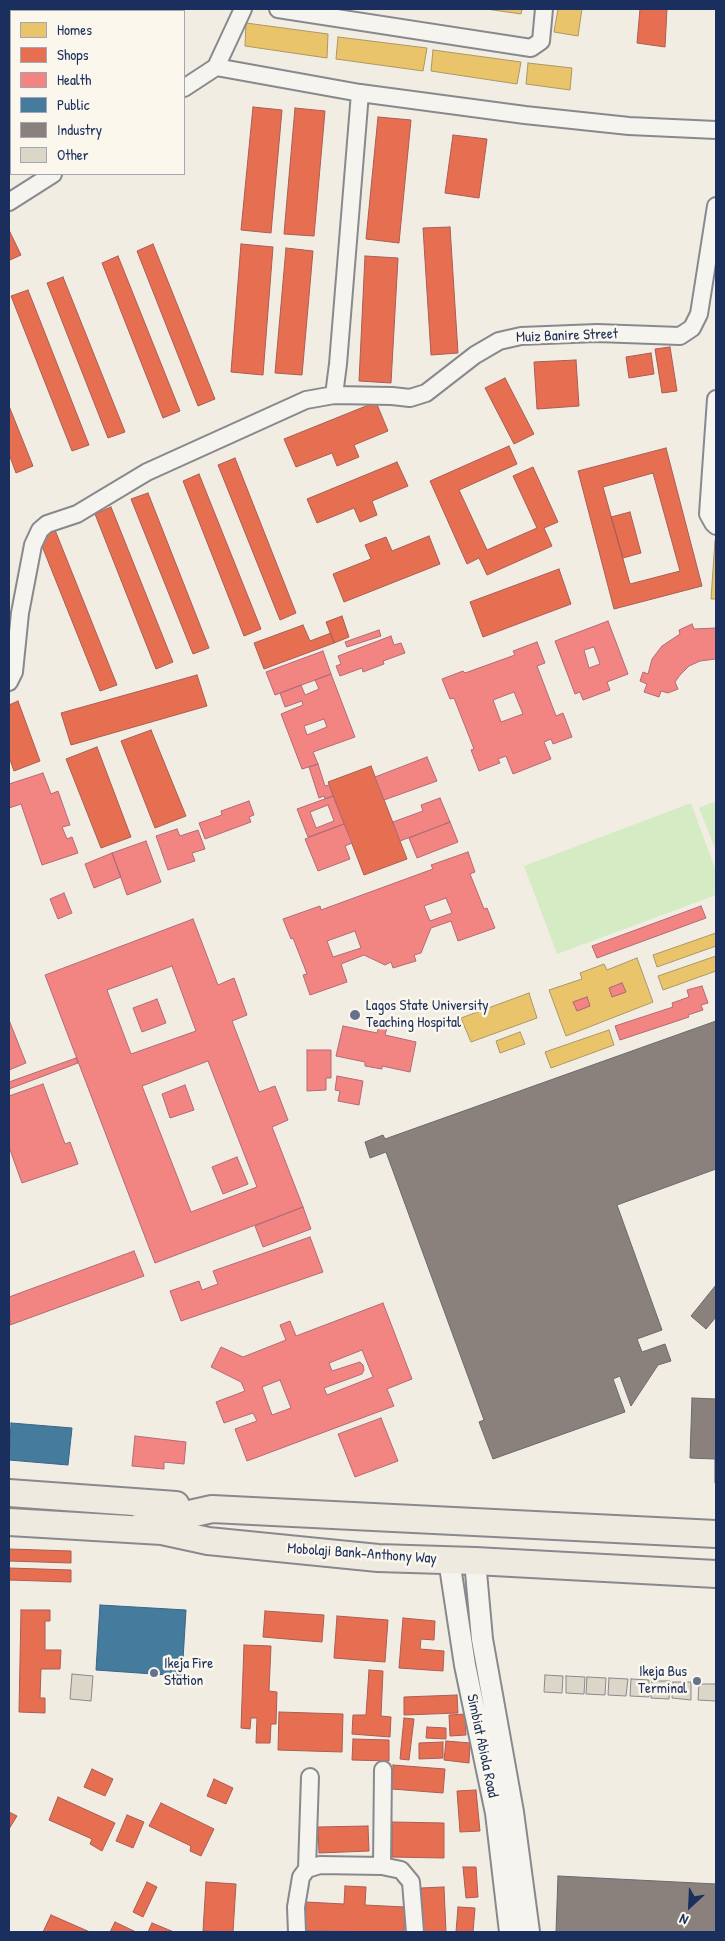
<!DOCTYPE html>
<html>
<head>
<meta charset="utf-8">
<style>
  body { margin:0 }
  #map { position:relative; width:725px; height:1941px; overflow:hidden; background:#f2ede3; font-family:"Patrick Hand",sans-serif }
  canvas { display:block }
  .frame { position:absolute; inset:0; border:10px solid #1b2f5e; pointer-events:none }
  .legend { position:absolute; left:10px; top:10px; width:175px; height:165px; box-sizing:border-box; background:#fbf7ec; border:1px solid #a1a7b3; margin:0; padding:6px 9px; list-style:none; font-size:15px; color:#1b2f5e }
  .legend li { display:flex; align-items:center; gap:10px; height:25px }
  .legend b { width:25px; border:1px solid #a1a7b3 }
  .north { position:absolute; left:665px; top:1881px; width:50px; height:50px; -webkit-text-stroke:4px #fbf7ec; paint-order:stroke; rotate:205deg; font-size:14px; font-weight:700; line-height:20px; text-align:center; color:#1b2f5e }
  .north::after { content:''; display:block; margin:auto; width:18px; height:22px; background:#1b2f5e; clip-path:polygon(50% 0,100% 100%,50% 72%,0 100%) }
</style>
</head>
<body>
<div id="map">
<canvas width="725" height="1941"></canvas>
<div class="frame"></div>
<ul class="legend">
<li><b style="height:14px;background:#e9c46a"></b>Homes</li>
<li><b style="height:14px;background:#e76f51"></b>Shops</li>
<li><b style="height:14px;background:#f28482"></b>Health</li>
<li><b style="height:14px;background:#457b9d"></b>Public</li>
<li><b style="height:14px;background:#8a817c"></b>Industry</li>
<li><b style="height:14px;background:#dcd6c9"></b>Other</li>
</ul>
<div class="north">N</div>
</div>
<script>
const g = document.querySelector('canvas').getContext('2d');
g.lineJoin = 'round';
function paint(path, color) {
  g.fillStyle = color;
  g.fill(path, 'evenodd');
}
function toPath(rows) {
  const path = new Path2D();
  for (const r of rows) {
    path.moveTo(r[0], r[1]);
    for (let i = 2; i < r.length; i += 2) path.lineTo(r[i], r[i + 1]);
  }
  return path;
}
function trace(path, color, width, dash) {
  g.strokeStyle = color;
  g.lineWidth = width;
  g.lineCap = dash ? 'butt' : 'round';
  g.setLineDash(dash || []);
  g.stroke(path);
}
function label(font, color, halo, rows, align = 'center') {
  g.font = font + ' "Patrick Hand",sans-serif';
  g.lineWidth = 5;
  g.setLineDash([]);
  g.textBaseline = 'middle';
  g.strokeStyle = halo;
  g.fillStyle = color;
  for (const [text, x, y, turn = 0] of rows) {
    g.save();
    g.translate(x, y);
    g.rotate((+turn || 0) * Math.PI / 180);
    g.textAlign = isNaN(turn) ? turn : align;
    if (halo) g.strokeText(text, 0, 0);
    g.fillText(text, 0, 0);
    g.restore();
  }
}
paint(toPath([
  [716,801,716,851,699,808],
  [691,803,716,871,716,895,557,954,524,866]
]), '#d4ebc3');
const homes = toPath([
  [486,9,522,9,521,14,486,9],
  [558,9,582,9,578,36,554,32,558,9],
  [246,23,328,34,327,58,245,46,246,23],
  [338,37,427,48,423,71,336,59,338,37],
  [433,50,521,62,517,84,431,71,433,50],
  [528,63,572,68,570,90,526,84,528,63],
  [715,541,716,541,716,599,711,599,715,541],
  [716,933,716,946,657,967,653,955,716,933],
  [716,956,716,971,663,990,658,976,716,956],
  [637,958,653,1002,566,1036,549,990,582,979,580,973,604,964,607,970,637,958],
  [622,983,626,992,612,997,609,988,622,983],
  [587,997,590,1006,577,1011,573,1002,587,997],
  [529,993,537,1018,471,1042,461,1018,529,993],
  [609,1030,614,1045,551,1068,545,1052,609,1030],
  [520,1032,525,1044,500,1053,496,1041,520,1032]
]);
paint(homes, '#e9c46a');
trace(homes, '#ab9766', 1);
const shops = toPath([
  [18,9,61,9,65,11,23,11,18,9],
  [145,9,172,9,171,11,144,11,145,9],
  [640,9,667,9,665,47,637,43,640,9],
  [253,107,282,110,271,233,241,230,253,107],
  [295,108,325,111,314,236,284,234,295,108],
  [378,117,411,120,399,243,366,239,378,117],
  [453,135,487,139,479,198,445,193,453,135],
  [450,227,458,353,431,355,423,228,450,227],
  [9,230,21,255,10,260,9,258,9,230],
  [153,244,215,399,198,406,137,251,153,244],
  [241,244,273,247,263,375,231,372,241,244],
  [286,248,313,251,302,375,275,373,286,248],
  [118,256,180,411,163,418,102,263,118,256],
  [365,256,398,258,391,383,359,381,365,256],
  [63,277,125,432,108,438,47,283,63,277],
  [28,290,89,445,72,451,11,296,28,290],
  [670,347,677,391,662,393,655,349,670,347],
  [651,353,654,374,629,378,626,357,651,353],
  [576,360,579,406,537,409,534,362,576,360],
  [505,378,534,434,514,444,485,388,505,378],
  [376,402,388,431,354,445,359,457,337,466,332,453,296,467,284,439,376,402],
  [9,406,33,466,16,473,9,454,9,406],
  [509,446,517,464,459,490,487,550,537,528,513,476,533,467,558,522,544,528,552,546,487,575,479,558,467,564,430,481,509,446],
  [666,448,702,586,614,609,578,471,666,448],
  [653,473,680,571,630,584,603,487,653,473],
  [235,458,296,613,280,620,218,465,235,458],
  [397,462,408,486,372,501,377,515,360,522,354,508,317,523,307,499,397,462],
  [199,474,261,629,244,636,183,481,199,474],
  [148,493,209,648,193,654,131,499,148,493],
  [111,507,173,662,156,669,95,514,111,507],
  [630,512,641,553,623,558,611,517,630,512],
  [55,530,117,685,100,691,38,536,55,530],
  [429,536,440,564,344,602,333,574,371,559,365,545,386,537,392,551,429,536],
  [559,569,571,604,483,637,470,602,559,569],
  [342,616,349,637,334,643,326,622,342,616],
  [303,625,310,641,331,633,334,643,264,669,254,643,303,625],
  [197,675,207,706,71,745,61,713,197,675],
  [18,701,40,761,14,771,9,757,9,705,18,701],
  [151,730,186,816,155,828,121,741,151,730],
  [97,747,131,837,101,848,66,759,97,747],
  [371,766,407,859,364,875,328,782,371,766],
  [9,1549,71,1551,71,1563,9,1561,9,1549],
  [9,1568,71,1570,71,1582,9,1580,9,1568],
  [21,1610,50,1610,50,1621,45,1621,45,1650,61,1650,60,1669,41,1669,40,1698,45,1698,45,1713,19,1712,21,1610],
  [265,1611,324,1615,322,1642,263,1637,265,1611],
  [337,1616,388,1620,385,1662,334,1658,337,1616],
  [403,1618,435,1621,434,1640,421,1639,420,1649,444,1651,443,1671,399,1668,403,1618],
  [244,1645,271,1646,269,1691,277,1692,276,1724,271,1724,270,1743,256,1743,257,1718,251,1718,250,1729,241,1728,244,1645],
  [369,1670,383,1671,381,1716,391,1717,390,1737,352,1734,353,1715,366,1715,369,1670],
  [457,1695,458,1713,404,1715,404,1697,457,1695],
  [279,1712,343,1714,342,1752,278,1750,279,1712],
  [465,1714,466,1735,450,1736,449,1715,465,1714],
  [404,1718,414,1719,409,1760,400,1759,404,1718],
  [427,1727,446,1728,446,1739,426,1738,427,1727],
  [353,1739,389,1740,389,1761,352,1760,353,1739],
  [446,1741,470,1743,469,1763,444,1760,446,1741],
  [443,1742,443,1758,419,1759,419,1743,443,1742],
  [393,1765,445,1769,443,1793,392,1789,393,1765],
  [92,1769,113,1779,105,1796,84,1787,92,1769],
  [214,1779,233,1788,226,1804,207,1796,214,1779],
  [476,1790,480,1831,460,1832,457,1791,476,1790],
  [58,1797,115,1823,102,1851,90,1844,92,1839,49,1820,58,1797],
  [161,1803,214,1829,201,1856,190,1851,191,1846,149,1826,161,1803],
  [9,1812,17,1816,9,1829,9,1812],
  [127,1815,144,1822,133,1848,116,1841,127,1815],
  [392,1822,444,1823,444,1858,392,1857,392,1822],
  [368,1826,369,1851,319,1853,318,1827,368,1826],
  [463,1867,476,1867,478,1897,466,1898,463,1867],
  [147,1882,157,1887,143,1917,133,1912,147,1882],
  [206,1882,236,1884,233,1932,203,1931,206,1882],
  [345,1886,366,1887,365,1905,405,1907,404,1932,305,1931,306,1902,344,1904,345,1886],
  [444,1887,446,1932,423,1932,421,1888,444,1887],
  [458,1907,475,1908,473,1932,456,1932,458,1907],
  [51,1915,90,1932,43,1932,51,1915],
  [115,1922,136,1932,110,1932,115,1922],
  [152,1923,174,1932,148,1932,152,1923]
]);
paint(shops, '#e76f51');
trace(shops, '#aa5c55', 1);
const health = toPath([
  [608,621,628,674,607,682,610,690,583,700,580,692,575,694,555,641,608,621],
  [594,647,600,664,589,668,584,650,594,647],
  [692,624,694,629,716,628,716,659,700,661,689,666,680,675,675,682,678,689,668,693,661,691,659,697,644,692,647,684,640,681,643,672,648,674,652,659,662,646,680,634,679,630,692,624],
  [379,630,381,636,347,647,345,642,379,630],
  [391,636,394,645,401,643,405,653,383,661,384,664,363,672,362,668,340,676,336,666,341,664,338,656,391,636],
  [537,642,545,663,537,666,556,716,563,713,572,737,553,744,551,739,544,742,551,759,513,774,506,756,498,759,500,763,479,771,471,750,474,749,454,698,450,699,442,679,463,671,465,673,515,655,513,651,537,642],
  [514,692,523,714,501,722,493,700,514,692],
  [323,651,331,674,275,695,266,672,323,651],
  [331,674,355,737,313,752,318,764,302,769,281,714,303,705,302,701,285,707,280,693,301,685,305,695,319,689,315,680,331,674],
  [324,719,327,727,307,735,304,726,324,719],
  [427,757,437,781,384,800,375,777,427,757],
  [318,764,325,786,329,785,333,796,325,799,324,796,319,798,309,767,318,764],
  [43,773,51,794,58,791,70,825,62,827,67,839,72,837,78,853,42,865,21,804,9,808,9,784,43,773],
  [333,796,344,824,308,837,297,809,333,796],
  [328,805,334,821,316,828,310,812,328,805],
  [440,798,450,822,400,841,393,822,423,811,421,805,440,798],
  [249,801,254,815,249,817,251,822,205,839,199,823,222,815,221,811,249,801],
  [450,822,458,842,417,858,409,838,450,822],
  [344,824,352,843,345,846,350,859,318,871,305,839,344,824],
  [177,829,180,836,198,830,205,849,192,853,195,861,168,870,156,836,177,829],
  [146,841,161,882,127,895,112,853,146,841],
  [468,852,475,872,470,874,484,909,487,908,495,928,458,941,451,921,431,928,421,953,414,955,416,961,393,968,391,962,385,965,364,955,341,964,347,982,310,995,303,975,307,974,293,938,291,939,283,919,320,906,321,910,433,869,431,865,468,852],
  [446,898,452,913,430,921,424,906,446,898],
  [355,931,361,948,333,957,327,941,355,931],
  [112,853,121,877,94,888,85,864,112,853],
  [64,893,72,913,58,919,50,899,64,893],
  [701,906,706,918,597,958,592,946,701,906],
  [193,919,218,985,234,978,247,1015,232,1021,259,1092,275,1086,288,1120,272,1127,303,1207,155,1263,45,975,193,919],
  [172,966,196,1031,131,1054,107,990,172,966],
  [208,1061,257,1187,191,1212,142,1086,208,1061],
  [622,983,626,992,612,997,609,988,622,983],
  [702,986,708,1003,701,1005,703,1010,688,1015,689,1017,620,1040,615,1026,673,1007,672,1003,689,997,687,990,702,986],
  [587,997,590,1006,577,1011,573,1002,587,997],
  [157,999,166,1023,142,1032,133,1008,157,999],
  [9,1020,26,1063,9,1070,9,1020],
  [343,1026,377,1033,379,1026,387,1028,385,1035,416,1042,410,1072,382,1066,382,1069,365,1066,365,1062,336,1056,343,1026],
  [307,1050,331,1050,331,1078,326,1078,326,1090,307,1091,307,1050],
  [76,1058,78,1063,9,1089,9,1082,76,1058],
  [337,1076,363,1081,359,1105,338,1101,340,1091,335,1090,337,1076],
  [43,1084,65,1144,70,1142,78,1164,22,1183,9,1147,9,1096,43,1084],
  [185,1085,194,1110,170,1118,162,1094,185,1085],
  [237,1157,248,1184,223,1194,212,1167,237,1157],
  [303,1207,311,1229,263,1247,255,1226,303,1207],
  [310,1237,323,1272,181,1321,170,1291,199,1281,202,1290,218,1284,213,1271,310,1237],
  [134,1251,144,1276,10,1325,9,1297,134,1251],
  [383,1303,412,1379,387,1389,394,1406,247,1461,235,1429,257,1421,253,1413,224,1423,216,1402,245,1391,241,1382,211,1367,221,1347,243,1357,286,1340,280,1325,290,1321,296,1336,383,1303],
  [362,1350,373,1377,327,1395,324,1388,362,1374,364,1370,363,1365,360,1362,332,1371,329,1363,362,1350],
  [280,1380,291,1408,272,1415,262,1387,280,1380],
  [381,1418,398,1461,355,1477,338,1434,381,1418],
  [135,1436,186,1442,184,1464,164,1462,164,1469,132,1466,135,1436]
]);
paint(health, '#f28482');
trace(health, '#b26a77', 1);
const public = toPath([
  [11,1423,72,1428,68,1465,9,1460,11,1423],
  [100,1605,186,1610,182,1676,96,1670,100,1605]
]);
paint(public, '#457b9d');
trace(public, '#38648a', 1);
const industry = toPath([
  [716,1021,716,1169,617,1205,662,1330,637,1339,642,1352,665,1344,671,1361,658,1365,631,1406,620,1376,613,1379,625,1412,493,1459,479,1422,484,1420,386,1152,370,1158,365,1142,383,1135,385,1139,716,1021],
  [716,1285,716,1317,706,1329,691,1316,716,1285],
  [692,1398,716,1399,716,1483,715,1483,715,1459,690,1458,692,1398],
  [558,1876,716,1884,716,1932,556,1932,558,1876]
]);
paint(industry, '#8a817c');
trace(industry, '#696873', 1);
const building = toPath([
  [72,1674,93,1676,91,1701,70,1699,72,1674],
  [545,1675,563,1676,562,1693,544,1692,545,1675],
  [566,1676,585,1677,584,1694,566,1693,566,1676],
  [587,1677,606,1678,605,1695,586,1694,587,1677],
  [609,1678,628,1679,626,1696,608,1695,609,1678],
  [631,1679,649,1680,649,1697,630,1696,631,1679],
  [652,1681,670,1681,669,1699,651,1698,652,1681],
  [673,1682,691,1682,691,1700,672,1698,673,1682],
  [699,1684,716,1684,716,1701,698,1700,699,1684]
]);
paint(building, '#dcd6c9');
trace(building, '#88898e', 1);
const minor = toPath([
  [278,9,531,48,541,41,544,9],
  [216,67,360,93,525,115,629,126,716,130],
  [184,88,216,67,243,9],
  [9,202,53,174],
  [334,395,392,396,410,398,426,393,475,355,499,341,521,336,597,333,680,336,692,328,699,314,716,206],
  [716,399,708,514,713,523,716,526],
  [9,682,14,672,20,613,33,545,40,530,47,524,77,514,147,472,306,400,334,395,338,364,360,93],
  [382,1866,383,1770],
  [307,1869,310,1777],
  [297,1932,296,1907,301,1877,307,1869,320,1865,382,1866,401,1870,411,1882,415,1932]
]);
const tertiary = toPath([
  [449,1560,465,1665,496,1813,510,1932],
  [475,1561,482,1639,513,1812,529,1932]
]);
const primary = toPath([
  [9,1493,176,1505],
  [146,1519,163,1520,212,1509,716,1534],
  [9,1522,162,1531,208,1541,378,1558,475,1561,716,1574]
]);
trace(minor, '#88898e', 20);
trace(tertiary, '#88898e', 24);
trace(primary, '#88898e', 30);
trace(minor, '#f5f4ef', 16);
trace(tertiary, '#f5f4ef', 20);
trace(primary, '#efeae0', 26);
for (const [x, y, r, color] of [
  [355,1015,6,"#66728d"],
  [154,1673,5,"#66728d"],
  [697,1681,5,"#66728d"]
]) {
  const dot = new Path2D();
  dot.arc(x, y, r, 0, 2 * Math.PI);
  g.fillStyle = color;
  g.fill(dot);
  trace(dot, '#fbf7ec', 2);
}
label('15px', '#1b2f5e', '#fbf7ec', [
  ["Muiz Banire Street",567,336,-2],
  ["Mobolaji Bank-Anthony Way",362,1554,4],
  ["Simbiat Abiola Road",482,1746,78]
]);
label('15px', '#1b2f5e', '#fbf7ec', [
  ["Lagos State University",366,1006],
  ["Teaching Hospital",366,1023],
  ["Ikeja Fire",164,1664],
  ["Station",164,1681],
  ["Ikeja Bus",687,1672,"right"],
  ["Terminal",687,1689,"right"]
], 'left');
</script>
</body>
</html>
